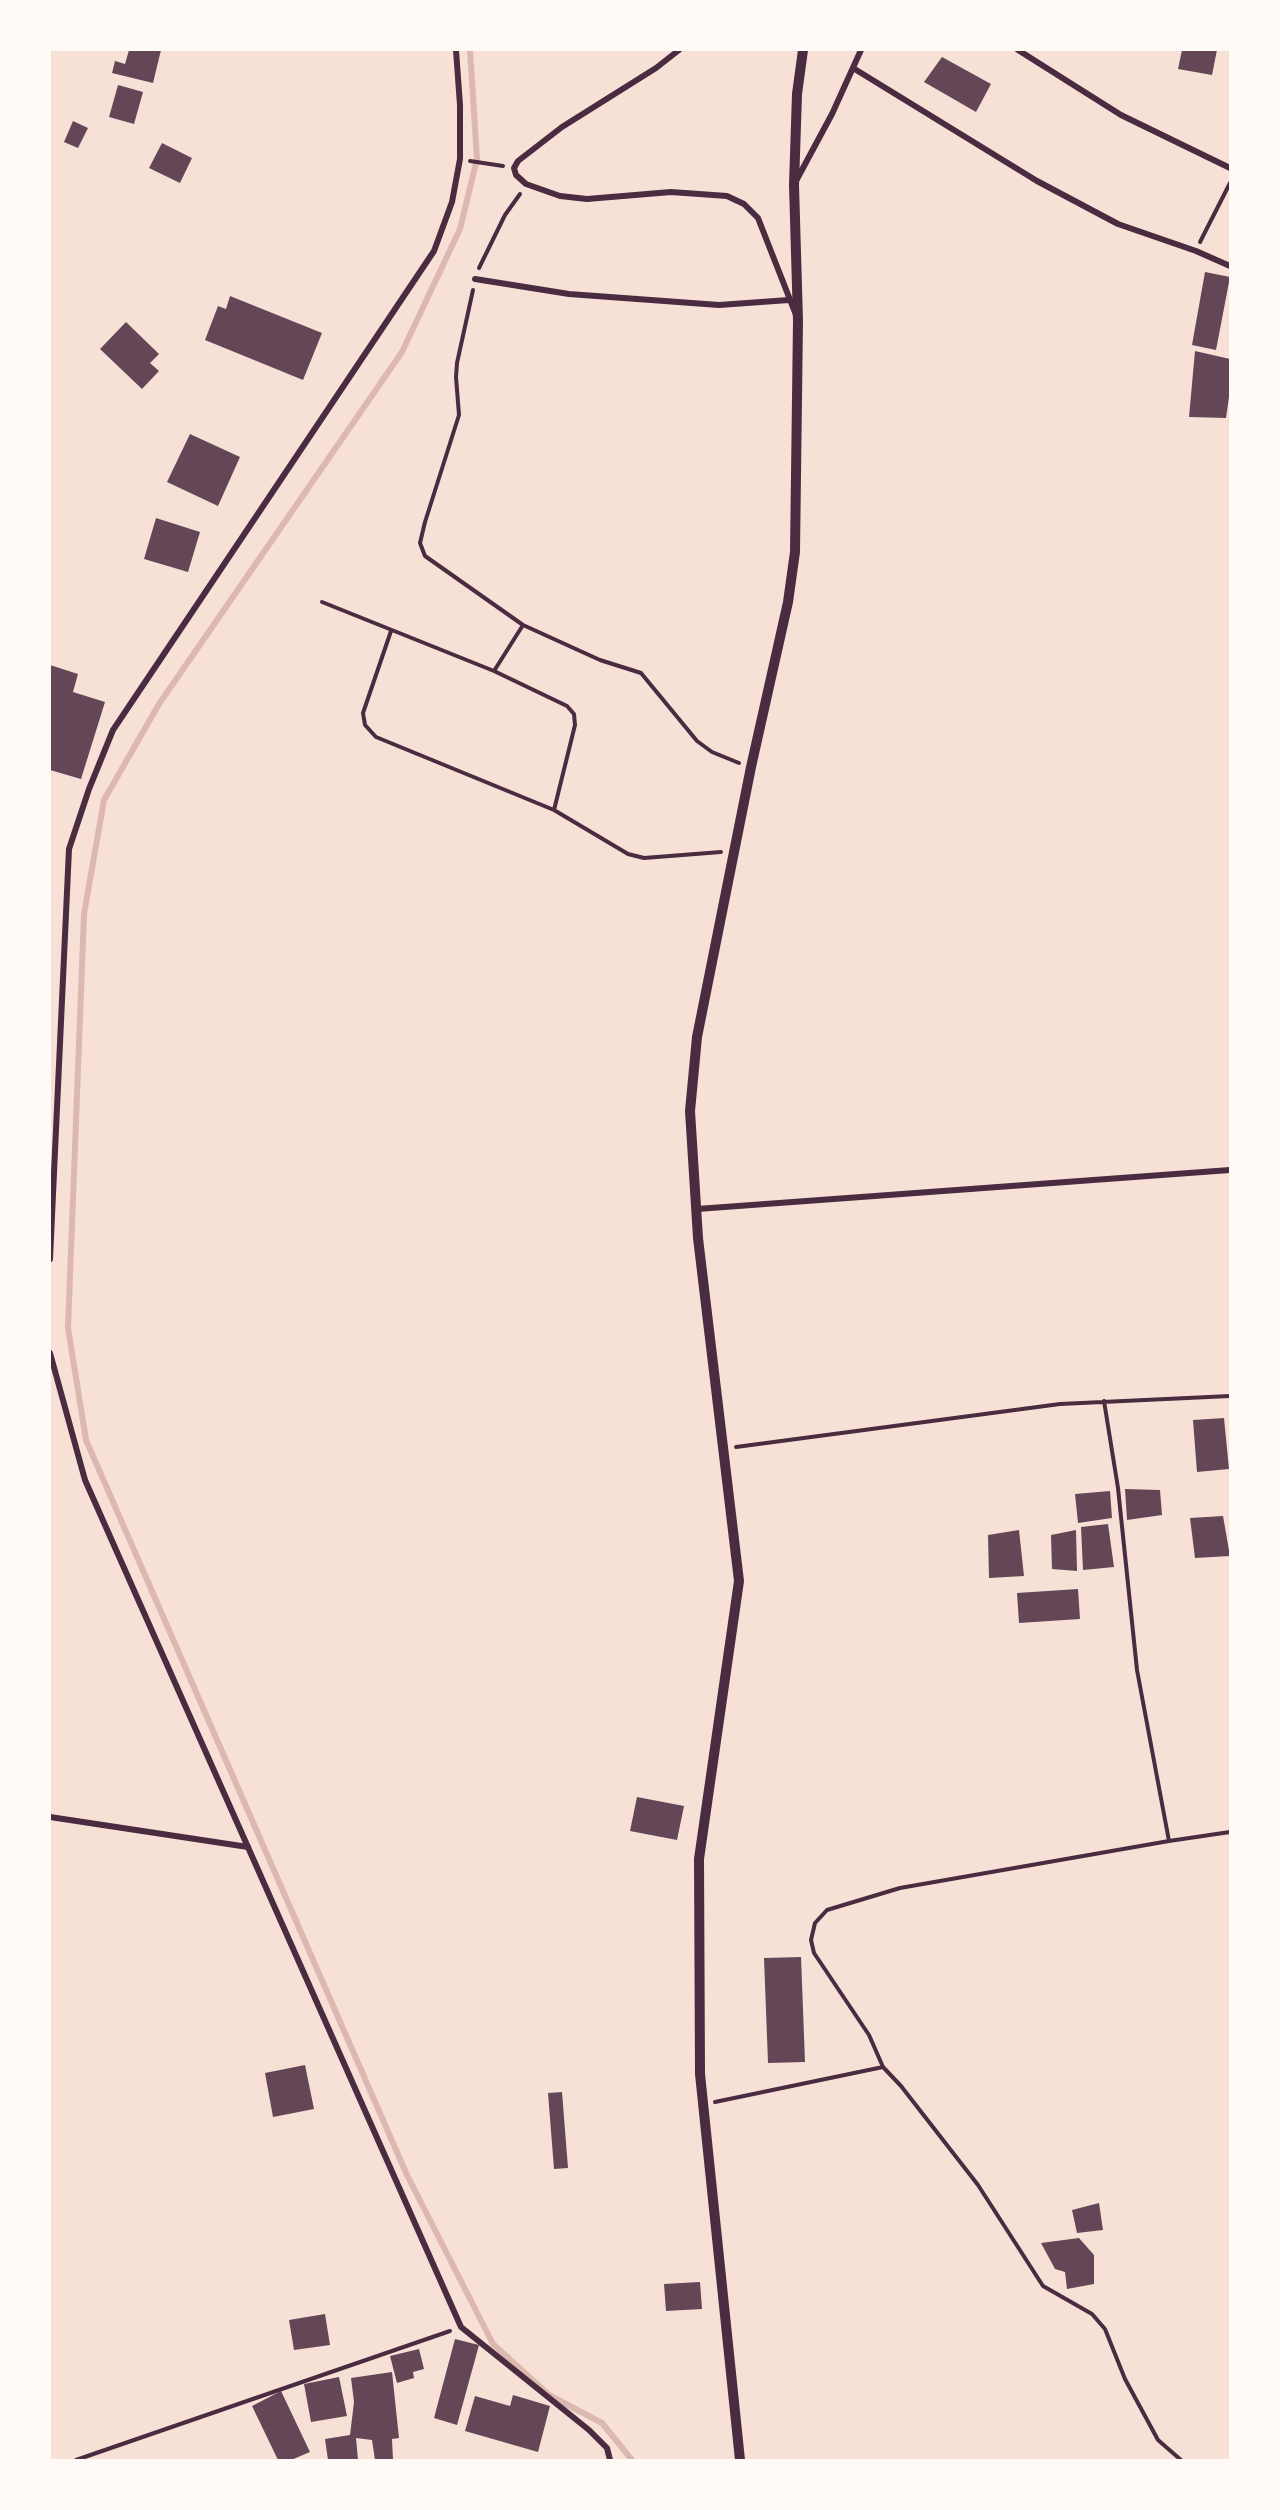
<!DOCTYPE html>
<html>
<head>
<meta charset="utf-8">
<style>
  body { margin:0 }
  #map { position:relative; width:1280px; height:2510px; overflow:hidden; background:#f7e1d7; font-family:Barlow,sans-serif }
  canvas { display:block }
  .frame { position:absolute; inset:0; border:51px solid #fffaf5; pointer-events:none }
</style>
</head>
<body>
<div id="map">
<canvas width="1280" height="2510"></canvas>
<div class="frame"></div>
</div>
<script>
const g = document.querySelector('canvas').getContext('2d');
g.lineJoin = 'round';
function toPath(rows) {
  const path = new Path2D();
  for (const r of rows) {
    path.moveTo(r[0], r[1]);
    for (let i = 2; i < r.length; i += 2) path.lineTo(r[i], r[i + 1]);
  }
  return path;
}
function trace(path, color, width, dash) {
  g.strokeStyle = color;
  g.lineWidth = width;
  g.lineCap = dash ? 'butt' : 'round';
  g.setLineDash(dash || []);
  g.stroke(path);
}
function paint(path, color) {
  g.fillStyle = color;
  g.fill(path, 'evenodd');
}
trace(toPath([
  [470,50,477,159,460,229,402,352,159,704,104,800,84,914,68,1328,86,1440,407,2175,493,2344,549,2395,602,2423,632,2460]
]), '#dcb8b0', 6);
paint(toPath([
  [129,50,161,50,153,83,112,73,115,61,125,64],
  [1182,50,1217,50,1212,75,1178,69],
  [942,57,991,84,976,112,924,82],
  [118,85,143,92,134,124,109,117],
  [73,121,88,128,78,148,64,142],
  [162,143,192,158,180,183,149,168],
  [1205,272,1230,277,1216,350,1192,345],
  [230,296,322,333,303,380,205,340,218,306,226,309],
  [126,322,159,354,150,363,159,371,142,389,100,349],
  [1195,351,1230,359,1230,390,1226,418,1189,417],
  [190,434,240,457,218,506,167,482],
  [156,518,200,532,188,572,144,559],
  [50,665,78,674,73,692,105,702,81,779,50,770],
  [1224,1418,1229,1469,1197,1472,1193,1420],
  [1125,1489,1160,1490,1162,1515,1127,1520],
  [1110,1491,1112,1518,1078,1523,1075,1494],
  [1223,1516,1230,1556,1195,1558,1190,1518],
  [1108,1524,1114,1567,1083,1570,1081,1527],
  [1019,1530,1024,1576,989,1578,988,1535],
  [1076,1530,1077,1571,1052,1569,1051,1535],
  [1078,1589,1080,1619,1019,1623,1017,1593],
  [637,1797,684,1806,677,1840,630,1831],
  [801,1957,805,2062,768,2063,764,1958],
  [305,2065,314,2109,273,2117,265,2073],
  [562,2092,568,2168,554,2169,548,2093],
  [1099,2203,1103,2230,1077,2233,1072,2210],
  [1079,2238,1094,2255,1094,2284,1067,2289,1065,2272,1055,2269,1041,2243],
  [700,2282,702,2309,666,2311,664,2284],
  [325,2314,330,2345,294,2350,289,2320],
  [455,2339,479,2345,457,2425,434,2418],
  [419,2349,424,2369,413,2372,414,2378,397,2383,390,2356],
  [392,2372,399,2438,392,2439,393,2460,375,2460,372,2440,356,2438,358,2460,328,2460,325,2439,350,2435,354,2402,351,2378],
  [339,2377,347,2416,311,2422,304,2384],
  [281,2391,310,2452,291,2460,278,2460,252,2406],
  [513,2395,550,2406,538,2452,465,2431,475,2396,510,2406]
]), '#644757');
trace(toPath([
  [470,161,503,166],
  [1200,242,1230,183],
  [479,268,505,215,520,194],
  [473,290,457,363,456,377,459,415,425,522,420,543,425,556,523,625,600,660,641,673,697,741,712,752,739,763],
  [322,602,494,671,523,625],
  [391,631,363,713,365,725,376,737,554,810,628,854,644,858,721,852],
  [494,671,567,706,574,714,575,725,554,810],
  [1104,1401,1118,1488,1137,1670,1169,1841],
  [736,1447,1060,1404,1230,1396],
  [883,2067,869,2035,814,1953,811,1940,815,1923,827,1910,900,1888,1169,1841,1230,1832],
  [715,2102,883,2067,901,2086,978,2185,1043,2286,1092,2314,1105,2329,1125,2379,1158,2440,1181,2460],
  [76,2460,450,2331]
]), '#4a2c40', 4);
trace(toPath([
  [679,50,656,68,562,127,518,161,514,168,516,175,526,184,560,196,587,199,671,192,727,196,744,204,758,218,796,315],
  [1018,50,1121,115,1230,168],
  [853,68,1037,181,1118,224,1196,251,1230,266],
  [796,181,832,114,861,50],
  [475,279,569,294,719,305,789,300],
  [697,1209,1230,1170],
  [50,1259,69,849,89,789,113,730,434,251,452,202,460,159,460,105,456,50],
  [50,1353,85,1480,461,2327,589,2430,607,2448,610,2460],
  [50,1817,248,1847]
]), '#4a2c40', 6);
trace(toPath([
  [740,2460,700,2074,699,1859,739,1581,698,1238,690,1111,697,1037,751,767,788,602,795,552,798,321,794,185,797,94,803,50]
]), '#4a2c40', 10);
</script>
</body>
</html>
